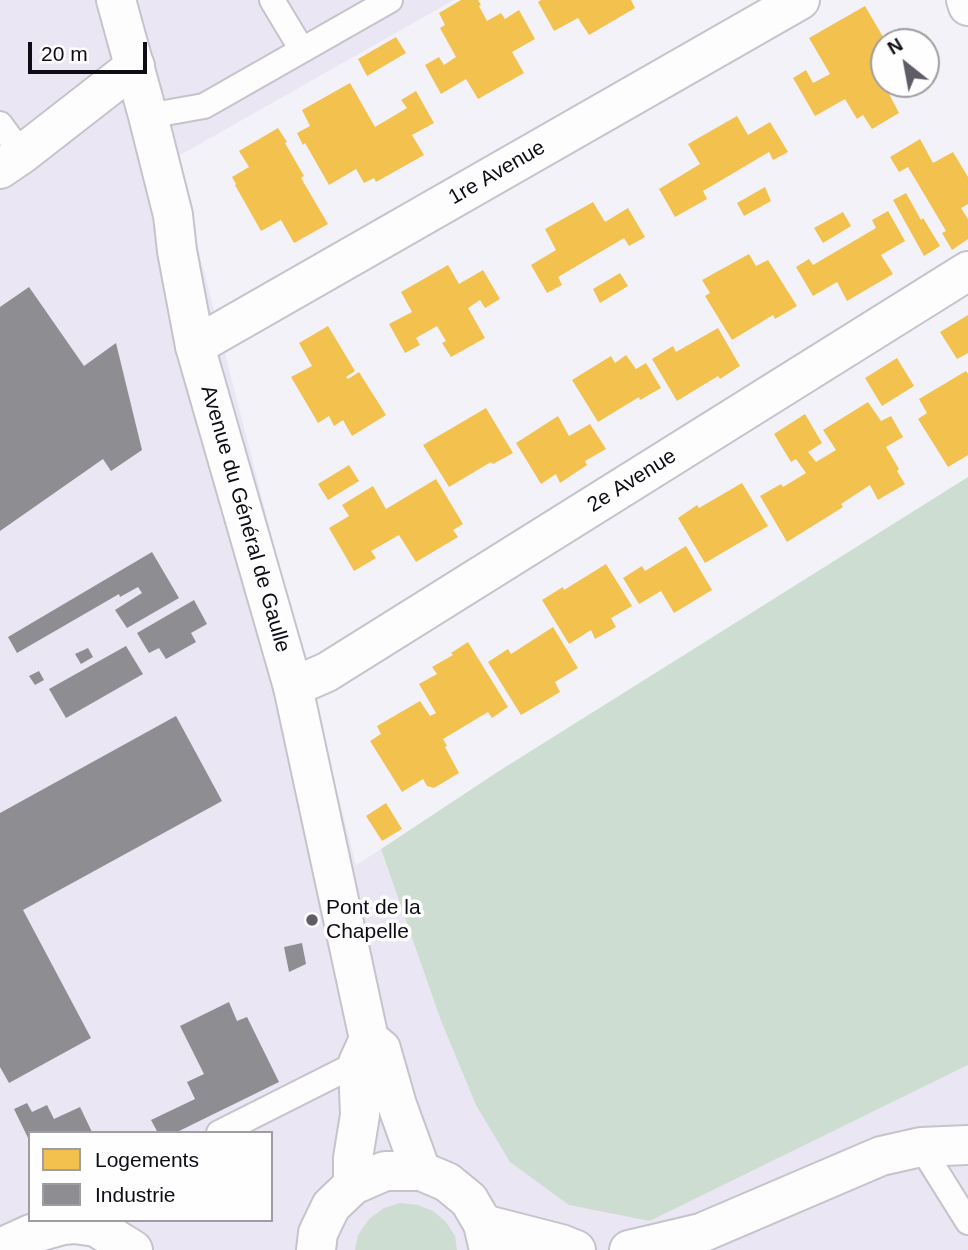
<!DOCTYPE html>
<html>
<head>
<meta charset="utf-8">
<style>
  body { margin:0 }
  #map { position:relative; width:968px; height:1250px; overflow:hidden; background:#f4f2f9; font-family:Arial,sans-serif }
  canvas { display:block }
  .legend { position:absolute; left:28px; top:1131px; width:245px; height:91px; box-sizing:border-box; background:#fefefe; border:2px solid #9f9da1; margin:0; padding:9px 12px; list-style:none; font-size:21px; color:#100c16 }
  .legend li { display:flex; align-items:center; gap:14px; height:35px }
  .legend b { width:35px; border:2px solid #9f9da1 }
  .north { position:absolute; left:870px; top:28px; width:70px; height:70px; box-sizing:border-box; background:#fefefe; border:2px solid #9f9da1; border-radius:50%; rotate:329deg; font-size:19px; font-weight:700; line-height:28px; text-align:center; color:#100c16 }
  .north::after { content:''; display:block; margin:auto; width:24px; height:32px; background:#605c65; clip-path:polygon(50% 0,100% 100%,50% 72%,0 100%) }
  .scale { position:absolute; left:28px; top:42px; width:119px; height:32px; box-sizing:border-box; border:4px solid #100c16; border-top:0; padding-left:9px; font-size:21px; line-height:24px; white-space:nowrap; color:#100c16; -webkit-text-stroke:5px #fefefe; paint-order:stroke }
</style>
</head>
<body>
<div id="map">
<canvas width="968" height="1250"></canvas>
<ul class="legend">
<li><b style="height:19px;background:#f2c14e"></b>Logements</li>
<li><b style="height:19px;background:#8d8d92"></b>Industrie</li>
</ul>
<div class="north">N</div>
<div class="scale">20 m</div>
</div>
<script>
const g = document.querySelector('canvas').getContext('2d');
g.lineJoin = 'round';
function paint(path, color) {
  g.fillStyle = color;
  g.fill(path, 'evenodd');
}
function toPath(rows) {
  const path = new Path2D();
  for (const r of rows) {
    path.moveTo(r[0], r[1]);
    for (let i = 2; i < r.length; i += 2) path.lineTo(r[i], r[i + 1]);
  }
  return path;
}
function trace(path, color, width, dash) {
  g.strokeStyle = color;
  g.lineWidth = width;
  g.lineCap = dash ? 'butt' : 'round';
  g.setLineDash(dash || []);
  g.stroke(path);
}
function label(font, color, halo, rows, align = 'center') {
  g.font = font + ' Arial,sans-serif';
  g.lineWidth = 7;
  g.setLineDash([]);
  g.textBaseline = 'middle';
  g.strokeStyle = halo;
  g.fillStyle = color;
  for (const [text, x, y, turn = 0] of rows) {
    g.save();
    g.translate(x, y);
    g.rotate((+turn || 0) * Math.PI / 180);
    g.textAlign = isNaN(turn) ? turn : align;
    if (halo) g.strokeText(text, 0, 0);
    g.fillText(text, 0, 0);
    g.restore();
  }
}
paint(toPath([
  [0,0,454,0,175,158,356,865,381,849,440,1018,650,1221,968,1065,968,1250,109,1250,43,1220,271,1220,271,1133,30,1133,30,1219,0,1233]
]), '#ebe6f3');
paint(toPath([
  [968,477,968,1065,650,1221,569,1205,510,1162,476,1105,440,1018,381,849,499,771],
  [400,1203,418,1205,433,1211,446,1222,455,1236,457,1250,355,1250,358,1235,369,1219,384,1208]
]), '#ceddd2');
paint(toPath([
  [461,0,478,0,481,5,479,6,487,21,501,13,505,19,519,10,535,39,512,52,524,73,478,99,466,79,441,94,425,65,439,57,444,65,456,57,440,28,445,25,439,13],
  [541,0,631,0,635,8,589,35,578,18,554,31,538,2],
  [865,6,886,42,884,42,884,84,894,84,886,88,899,113,872,129,863,115,857,119,845,99,815,116,793,78,806,70,813,83,830,74,809,38],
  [396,37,406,53,367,76,358,59],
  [350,83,375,127,407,108,401,100,416,91,434,123,412,135,424,155,376,182,374,178,364,183,356,169,329,185,305,143,303,145,297,133,310,126,302,110],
  [737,116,748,135,770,122,788,152,773,160,769,152,703,191,707,199,675,217,659,189,700,164,688,144],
  [278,128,287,142,285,143,304,176,301,178,328,224,294,243,281,220,261,231,235,185,236,184,232,177,249,167,239,151],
  [920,139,933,163,953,152,968,177,968,204,961,208,968,219,968,239,952,250,942,233,946,231,908,167,899,172,890,157],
  [765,187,771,201,744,216,737,203],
  [906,193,921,220,923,218,940,246,924,256,893,200],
  [593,202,605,222,628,208,645,237,629,246,624,238,558,277,562,285,547,293,531,265,556,250,545,229],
  [888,211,905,241,881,255,893,274,847,301,837,282,813,296,796,267,809,259,813,265,876,228,872,220],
  [843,212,851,226,823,243,814,228],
  [749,254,756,266,768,260,797,306,775,319,773,315,732,340,705,296,710,293,702,280],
  [448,265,459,284,483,270,500,299,485,308,480,300,468,308,485,338,451,357,442,343,446,341,437,326,416,338,420,345,405,353,389,324,412,312,401,292],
  [620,273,628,286,600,303,593,289],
  [968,315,968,353,957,359,940,332],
  [328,326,355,371,346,377,348,379,359,372,386,415,352,436,343,420,334,426,329,416,318,423,291,377,312,366,299,343],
  [718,328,740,366,720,379,718,376,677,401,652,359,673,346,676,352],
  [626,355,636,369,646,363,661,388,640,400,639,397,598,422,572,380,611,356,615,363],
  [897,358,914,386,882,406,865,378],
  [966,371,968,374,968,455,948,467,918,419,927,413,919,399],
  [868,402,881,421,891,416,903,437,886,447,899,469,897,471,905,484,878,500,870,485,841,504,843,507,787,542,760,496,781,484,783,487,806,473,796,459,791,462,774,434,805,414,822,443,808,452,816,462,836,450,823,430],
  [486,408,513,453,493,464,491,462,449,487,423,445],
  [558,416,569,436,590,424,606,449,585,461,587,465,560,483,556,474,541,484,516,443],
  [349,465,359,481,328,500,318,484],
  [436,479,463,524,453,530,458,537,416,562,399,535,371,551,376,558,354,571,329,528,349,516,342,505,373,486,386,509],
  [742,483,768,526,705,563,678,518,697,505,699,508],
  [686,546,712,590,674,613,661,591,639,604,623,578,642,566,645,571],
  [606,564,632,606,611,618,616,627,595,639,591,630,569,644,542,600,563,587,564,590],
  [553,627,578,668,555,682,560,692,521,715,488,662,508,649,511,654],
  [468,642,508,707,492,718,488,712,443,739,447,746,445,747,459,773,434,788,427,786,423,779,402,792,370,741,381,734,377,726,420,701,430,716,436,713,419,684,437,674,432,667,453,655,451,653],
  [386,803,402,829,382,841,366,816]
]), '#f2c14e');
paint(toPath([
  [29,287,84,366,116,343,142,450,111,471,103,459,0,531,0,307],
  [152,552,179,598,127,628,115,610,142,593,138,587,120,597,119,594,17,653,8,637],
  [194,600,207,624,191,633,196,642,166,659,159,648,149,653,137,633],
  [126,646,143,674,66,718,49,689],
  [88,648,93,657,81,664,75,654],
  [39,671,44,680,35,685,29,676],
  [176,716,222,801,23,910,91,1038,9,1083,0,1067,0,813],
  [302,943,306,964,289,972,284,947],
  [229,1002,237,1021,247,1017,279,1082,175,1133,158,1133,151,1120,195,1099,187,1082,204,1074,180,1026],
  [27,1103,32,1112,47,1105,54,1119,80,1107,92,1132,30,1133,30,1142,14,1109]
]), '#8d8d92');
const lane = toPath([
  [272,0,302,50],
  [148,116,204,106,390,0],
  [0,124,22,154],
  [219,1133,358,1063],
  [921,1147,968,1222]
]);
const street = toPath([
  [966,0,968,6],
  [0,169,22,154,135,66],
  [195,346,800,0],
  [293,687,327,672,968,271],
  [483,1224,561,1244,576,1250],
  [0,1248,31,1234,63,1225,74,1224,96,1227,133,1250],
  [629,1250,701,1233,881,1156,921,1147,968,1145]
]);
const secondary = toPath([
  [116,0,148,116,173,215,177,251,195,346,293,687,369,1039,358,1063,360,1115,353,1158,353,1185],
  [369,1039,381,1049,397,1105,421,1171],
  [316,1250,318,1233,331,1206,353,1185,385,1171,421,1171,447,1182,469,1200,483,1224,489,1250]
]);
trace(lane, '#c5c3cb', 28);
trace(street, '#c5c3cb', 42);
trace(secondary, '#c5c3cb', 42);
trace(lane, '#fdfdfe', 24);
trace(street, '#fdfdfe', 38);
trace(secondary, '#fdfdfe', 38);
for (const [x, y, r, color] of [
  [312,920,7,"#605c65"]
]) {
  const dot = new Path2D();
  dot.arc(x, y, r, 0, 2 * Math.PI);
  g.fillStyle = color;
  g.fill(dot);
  trace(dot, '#fefefe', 2.5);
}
label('21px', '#100c16', '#fefefe', [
  ["1re Avenue",497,173,-30],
  ["2e Avenue",632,481,-32],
  ["Avenue du Général de Gaulle",245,519,74]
]);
label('21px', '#100c16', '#fefefe', [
  ["Pont de la",326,908],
  ["Chapelle",326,932]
], 'left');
</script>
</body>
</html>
